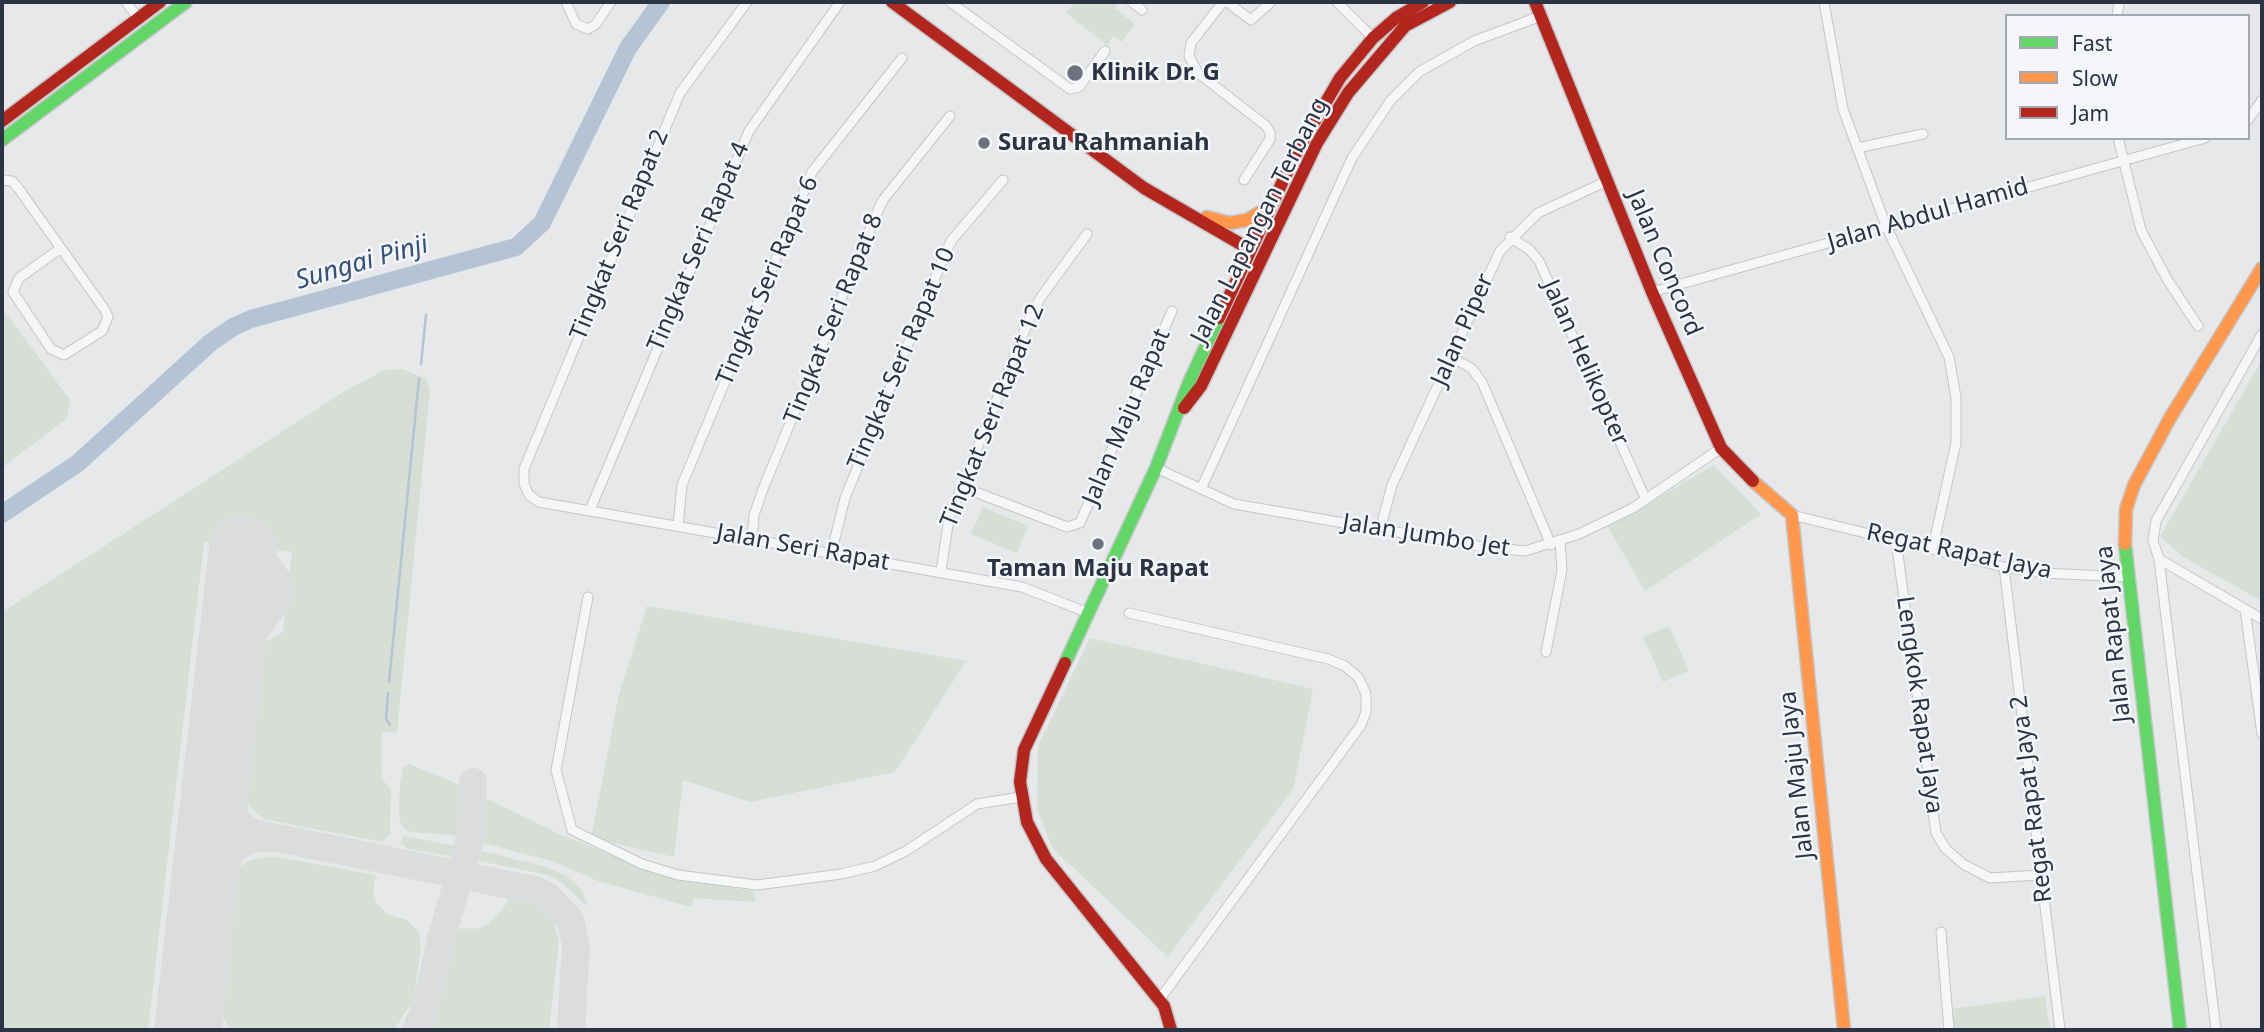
<!DOCTYPE html>
<html>
<head>
<meta charset="utf-8">
<style>
  body { margin:0 }
  #map { position:relative; width:2264px; height:1032px; overflow:hidden; background:#e6e8ea; font-family:"Noto Sans",sans-serif }
  canvas { display:block }
  .frame { position:absolute; inset:0; border:4px solid #2b3445; pointer-events:none }
  .legend { position:absolute; left:2005px; top:14px; width:245px; height:126px; box-sizing:border-box; background:#f4f6f9; border:2px solid #a4a8b1; margin:0; padding:9px 12px; list-style:none; font-size:21px; color:#2b3445 }
  .legend li { display:flex; align-items:center; gap:14px; height:35px }
  .legend b { width:35px; border:2px solid #a4a8b1 }
</style>
</head>
<body>
<div id="map">
<canvas width="2264" height="1032"></canvas>
<div class="frame"></div>
<ul class="legend">
<li><b style="height:9px;background:#63d668"></b>Fast</li>
<li><b style="height:9px;background:#ff974d"></b>Slow</li>
<li><b style="height:9px;background:#b3261e"></b>Jam</li>
</ul>
</div>
<script>
const g = document.querySelector('canvas').getContext('2d');
g.lineJoin = 'round';
function paint(path, color) {
  g.fillStyle = color;
  g.fill(path, 'evenodd');
}
function toPath(rows) {
  const path = new Path2D();
  for (const r of rows) {
    path.moveTo(r[0], r[1]);
    for (let i = 2; i < r.length; i += 2) path.lineTo(r[i], r[i + 1]);
  }
  return path;
}
function trace(path, color, width, dash) {
  g.strokeStyle = color;
  g.lineWidth = width;
  g.lineCap = dash ? 'butt' : 'round';
  g.setLineDash(dash || []);
  g.stroke(path);
}
function label(font, color, halo, rows, align = 'center') {
  g.font = font + ' "Noto Sans",sans-serif';
  g.lineWidth = 5;
  g.setLineDash([]);
  g.textBaseline = 'middle';
  g.strokeStyle = halo;
  g.fillStyle = color;
  for (const [text, x, y, turn = 0] of rows) {
    g.save();
    g.translate(x, y);
    g.rotate((+turn || 0) * Math.PI / 180);
    g.textAlign = isNaN(turn) ? turn : align;
    if (halo) g.strokeText(text, 0, 0);
    g.fillText(text, 0, 0);
    g.restore();
  }
}
paint(toPath([
  [1075,2,1119,2,1115,8,1135,24,1121,42,1113,36,1107,45,1066,13],
  [2,308,70,400,67,418,2,468],
  [2262,360,2262,601,2185,558,2160,537],
  [403,369,426,379,430,390,397,733,383,732,381,738,381,766,383,780,391,790,390,834,382,842,278,822,264,819,252,809,244,796,264,643,283,632,292,552,204,542,148,1030,2,1030,2,612,345,391,385,370],
  [1714,465,1761,514,1645,591,1608,527],
  [983,507,1028,526,1017,553,971,534],
  [647,606,966,661,895,772,750,802,683,780,674,857,591,838,619,694],
  [1669,626,1689,671,1663,682,1643,637],
  [1090,638,1313,689,1293,789,1168,957,1053,849,1037,809,1038,746],
  [409,764,463,786,464,836,411,832,402,827,399,816,400,784,403,767],
  [479,795,557,833,641,867,696,882,753,891,755,902,694,898,691,907,598,881,552,861,480,842,477,837],
  [404,836,457,846,462,850,462,858,408,849,400,843],
  [482,851,550,868,566,876,582,890,588,907,562,883,548,875,479,861],
  [272,856,376,875,373,891,377,904,389,915,407,920,418,931,421,946,414,999,394,1030,233,1030,226,1023,221,1012,237,869,251,860],
  [508,898,531,901,551,917,556,930,559,942,549,1030,427,1030,434,1020,446,937,462,928,475,929,487,925,504,908],
  [2045,996,2050,1030,1955,1030,1952,1009]
]), '#d6ded6');
trace(toPath([
  [421,364,426,315],
  [389,682,419,379],
  [388,693,386,719,390,725]
]), '#b4c4d5', 2.5);
trace(toPath([
  [2,514,78,463,210,343,233,327,251,319,516,247,542,223,628,48,661,2]
]), '#b4c4d5', 18);
trace(toPath([
  [244,560,260,562,268,567,277,580,279,598,249,638,227,687,221,580,230,566,244,560],
  [218,772,224,803,242,826,253,833,534,890,547,896,570,920,576,945,571,1030],
  [203,898,212,869,230,850,254,838,270,838],
  [192,1003,199,1030],
  [416,1030,427,1004,441,939,469,844,473,782]
]), '#dadcde', 28);
trace(toPath([
  [188,1030,243,549]
]), '#dadcde', 68);
const street = toPath([
  [126,2,138,18],
  [566,2,576,24,588,29,596,24,611,2],
  [747,2,680,93,524,469,524,484,529,495,539,502,1022,587,1086,612],
  [950,2,1070,89,1079,87,1105,51],
  [1132,2,1142,10],
  [1223,2,1191,43,1189,56,1198,73,1265,125,1270,132,1270,139,1244,180],
  [1227,2,1251,20,1271,2],
  [1337,2,1373,38],
  [1824,2,1843,109,1886,226,1949,357,1956,398,1956,443,1933,547],
  [2117,16,2119,2],
  [2248,120,2262,100],
  [2118,138,2141,230,2167,279,2198,326],
  [1857,148,1923,134],
  [2,180,12,181,19,189,33,209,105,310,108,317,102,331,64,355,51,349,13,292,19,278,61,248],
  [1510,237,1530,250,1539,261,1646,500],
  [1652,292,2205,138],
  [1452,357,1472,369,1482,382,1551,545],
  [1156,468,1234,504,1477,546,1525,551,1579,534,1633,508,1721,448],
  [962,487,1067,527,1080,523,1172,311],
  [1201,489,1352,158,1391,100,1419,72,1474,41,1541,16],
  [590,510,749,131,840,2],
  [1792,515,2004,567,2042,573,2128,577],
  [678,526,682,485,812,172,902,58],
  [1380,530,1392,485,1500,251,1538,213,1607,181],
  [752,540,754,515,763,489,874,219,883,200,950,116],
  [1896,540,1936,833,1946,849,1963,864,1990,878,2040,875],
  [831,554,845,498,944,256,951,241,1003,180],
  [2159,559,2262,619],
  [2004,567,2060,1030],
  [941,571,949,518,1031,315,1041,297,1087,234],
  [588,597,556,770,572,830,642,864,678,875,757,885,841,874,875,866,906,851,977,804,1021,797],
  [2245,609,2262,734],
  [1129,613,1328,659,1345,666,1358,677,1366,694,1366,712,1361,725,1159,1000],
  [1546,652,1562,570,1560,541],
  [1941,932,1949,1030],
  [2216,1030,2159,559,2153,541,2156,521,2262,334]
]);
const fast = toPath([
  [2,140,186,2],
  [2125,544,2180,1030],
  [1065,663,1156,468,1190,380,1219,318]
]);
const slow = toPath([
  [1207,217,1230,223,1247,220,1271,206],
  [1753,481,1792,515,1844,1030],
  [2125,544,2126,509,2134,485,2170,418,2262,268]
]);
const jam = toPath([
  [892,2,1144,188,1251,250],
  [1535,2,1652,292,1721,448,1753,481],
  [2,121,160,2],
  [1219,318,1295,155,1340,78,1373,38,1396,18,1423,2],
  [1184,408,1201,386,1317,143,1348,93,1405,26,1450,2],
  [1065,663,1024,750,1020,782,1027,822,1046,859,1164,1006,1171,1030]
]);
trace(street, '#c4c6c8', 11);
trace(fast, '#c4c6c8', 15);
trace(slow, '#c4c6c8', 15);
trace(jam, '#c4c6c8', 15);
trace(street, '#f5f6f7', 9);
trace(fast, '#63d668', 12);
trace(slow, '#ff974d', 12);
trace(jam, '#b3261e', 12);
for (const [x, y, r, color] of [
  [1075,73,9,"#6c737f"],
  [984,143,7,"#6c737f"],
  [1098,544,7,"#6c737f"]
]) {
  const dot = new Path2D();
  dot.arc(x, y, r, 0, 2 * Math.PI);
  g.fillStyle = color;
  g.fill(dot);
  trace(dot, '#f4f6f9', 2.5);
}
label('bold 24px', '#2b3445', '#f4f6f9', [
  ["Klinik Dr. G",1091,73],
  ["Surau Rahmaniah",998,143],
  ["Taman Maju Rapat",1098,569,"center"]
], 'left');
label('24px', '#2b3445', '#f4f6f9', [
  ["Jalan Abdul Hamid",1928,215,-16],
  ["Jalan Lapangan Terbang",1260,221,-63],
  ["Tingkat Seri Rapat 2",620,235,-68],
  ["Tingkat Seri Rapat 4",699,247,-67],
  ["Jalan Concord",1664,263,67],
  ["Tingkat Seri Rapat 6",768,281,-67],
  ["Tingkat Seri Rapat 8",834,319,-68],
  ["Jalan Piper",1463,330,-66],
  ["Tingkat Seri Rapat 10",902,359,-67],
  ["Jalan Helikopter",1585,363,66],
  ["Tingkat Seri Rapat 12",993,416,-68],
  ["Jalan Maju Rapat",1127,417,-67],
  ["Jalan Jumbo Jet",1426,536,9],
  ["Jalan Seri Rapat",803,548,10],
  ["Regat Rapat Jaya",1959,552,12],
  ["Jalan Rapat Jaya",2114,634,-96],
  ["Lengkok Rapat Jaya",1919,705,82],
  ["Jalan Maju Jaya",1797,775,-96],
  ["Regat Rapat Jaya 2",2032,799,-97]
]);
label('italic 26px', '#34527a', '#f4f6f9', [
  ["Sungai Pinji",362,263,-16]
]);
</script>
</body>
</html>
